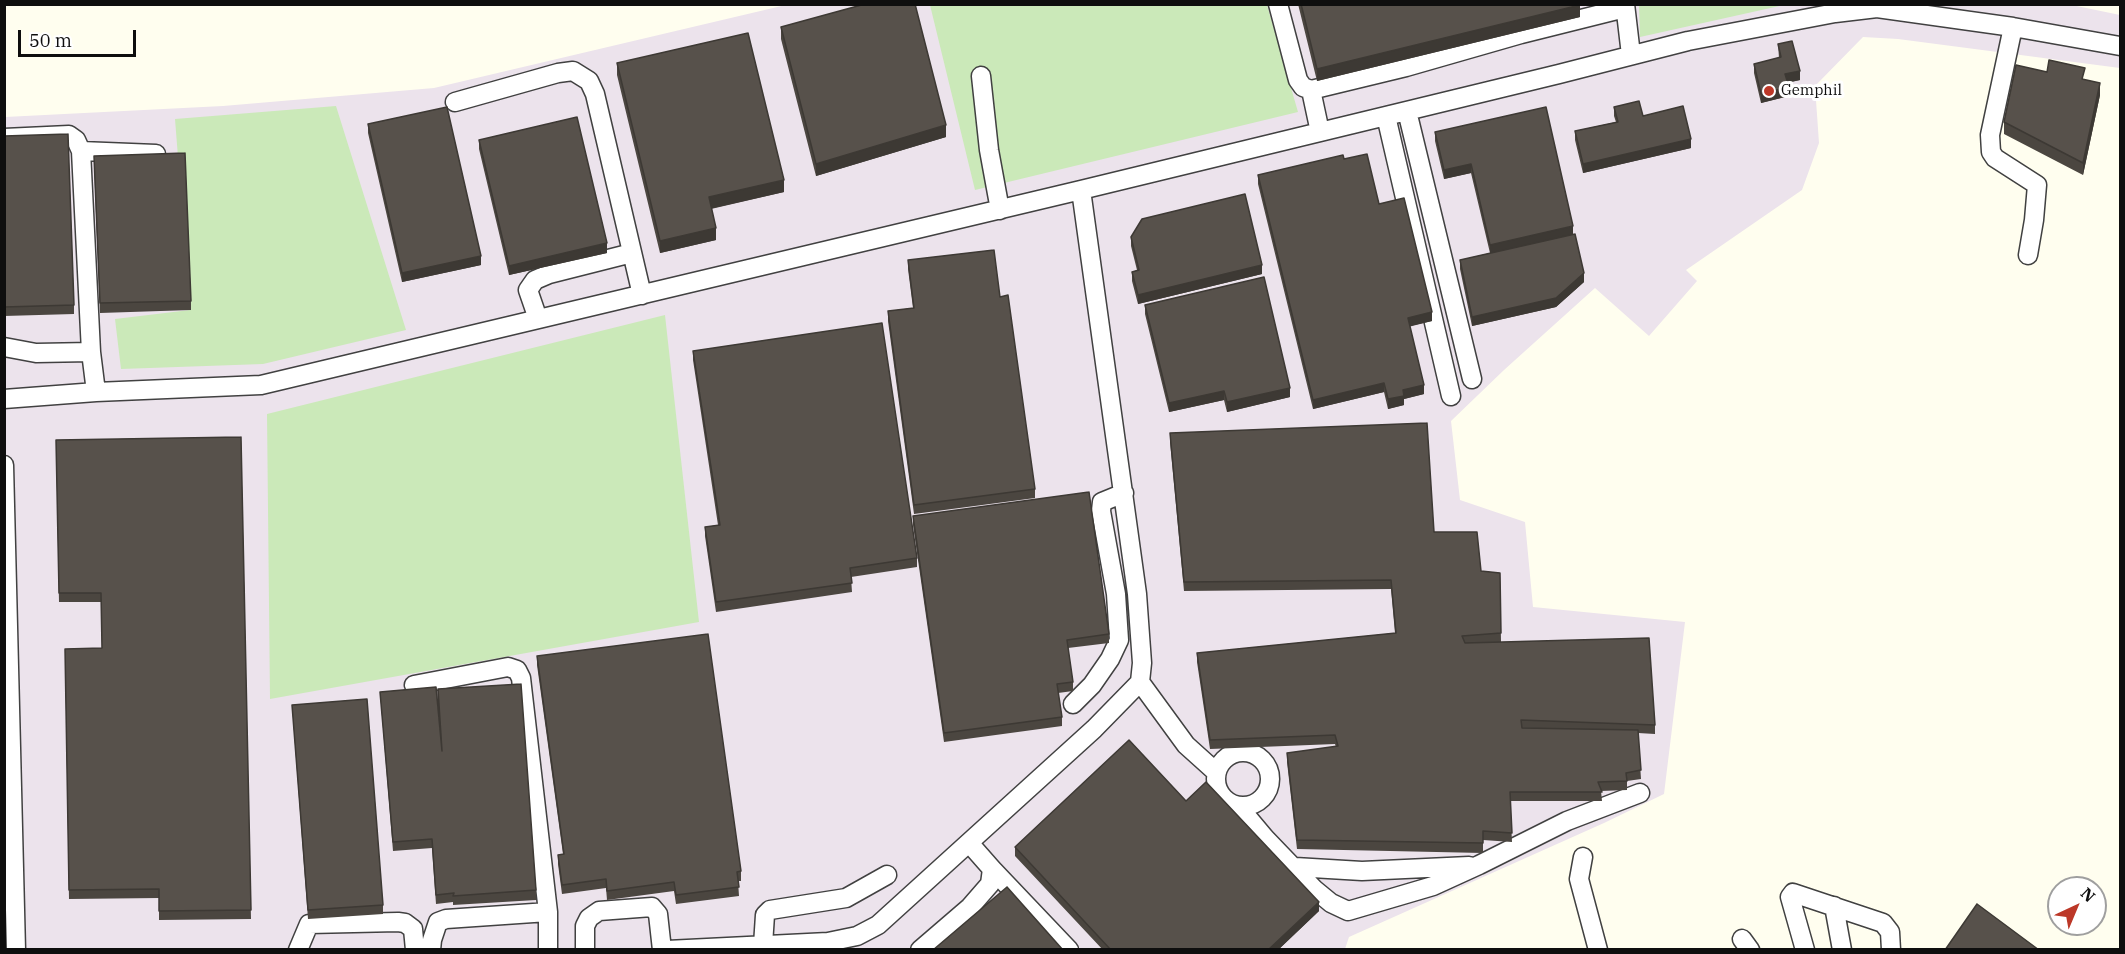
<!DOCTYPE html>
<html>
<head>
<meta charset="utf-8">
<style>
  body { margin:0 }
  #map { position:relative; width:2125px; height:954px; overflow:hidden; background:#fffeef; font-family:"IBM Plex Serif",serif }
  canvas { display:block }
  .frame { position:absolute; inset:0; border:6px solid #0e0e0e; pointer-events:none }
  .north { position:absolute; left:2047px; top:876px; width:60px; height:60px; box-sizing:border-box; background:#fff; border:2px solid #9f9f9f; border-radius:50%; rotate:44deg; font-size:16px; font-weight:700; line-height:24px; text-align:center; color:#0e0e0e }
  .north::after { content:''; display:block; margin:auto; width:21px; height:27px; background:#bc3828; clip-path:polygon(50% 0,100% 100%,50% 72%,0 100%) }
  .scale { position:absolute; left:18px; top:30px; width:118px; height:27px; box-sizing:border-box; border:3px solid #0e0e0e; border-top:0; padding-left:8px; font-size:18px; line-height:21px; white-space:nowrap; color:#0e0e0e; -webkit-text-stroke:4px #fff; paint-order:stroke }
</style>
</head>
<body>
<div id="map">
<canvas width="2125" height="954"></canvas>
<div class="frame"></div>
<div class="north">N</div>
<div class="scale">50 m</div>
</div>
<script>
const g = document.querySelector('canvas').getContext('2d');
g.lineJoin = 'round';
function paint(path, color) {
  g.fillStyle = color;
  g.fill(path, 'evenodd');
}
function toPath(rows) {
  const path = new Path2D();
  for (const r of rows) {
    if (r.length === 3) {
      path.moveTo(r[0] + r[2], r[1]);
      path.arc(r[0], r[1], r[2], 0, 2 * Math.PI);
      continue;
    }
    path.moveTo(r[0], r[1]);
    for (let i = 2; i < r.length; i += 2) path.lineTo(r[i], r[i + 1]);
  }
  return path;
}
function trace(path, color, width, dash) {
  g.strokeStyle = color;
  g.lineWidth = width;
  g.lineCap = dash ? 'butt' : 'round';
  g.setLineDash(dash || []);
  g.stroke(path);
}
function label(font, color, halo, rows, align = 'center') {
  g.font = font + ' "IBM Plex Serif",serif';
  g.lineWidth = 6;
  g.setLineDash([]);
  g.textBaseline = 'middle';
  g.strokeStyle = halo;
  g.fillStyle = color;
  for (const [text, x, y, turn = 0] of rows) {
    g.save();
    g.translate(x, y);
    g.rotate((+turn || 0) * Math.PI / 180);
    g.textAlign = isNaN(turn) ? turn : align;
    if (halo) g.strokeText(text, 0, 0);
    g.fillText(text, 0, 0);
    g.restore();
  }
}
paint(toPath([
  [790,4,2067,4,2120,15,2120,68,1898,39,1863,37,1815,86,1819,143,1802,190,1686,270,1697,281,1649,336,1595,288,1504,370,1451,421,1460,500,1525,522,1533,607,1685,622,1664,794,1604,823,1349,937,1345,949,5,950,5,117,223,106,434,88]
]), '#ece3ec');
paint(toPath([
  [930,5,1267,5,1298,112,975,190],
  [1639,5,1639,4,1784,5,1640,37],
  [336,106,406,330,263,364,121,369,115,319,190,310,175,119],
  [665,315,699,622,270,699,267,414]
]), '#cbe9b9');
const minor = toPath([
  [1278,4,1298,80,1303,87,1311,90,1406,67,1521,34,1625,8],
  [1625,4,1631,55],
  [2013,27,1990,135,1991,152,1995,158,2037,185,2034,220,2028,255],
  [981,76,989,150,1000,210],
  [1311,90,1320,132],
  [455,102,558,73,573,71,589,81,595,94,642,295],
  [1407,111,1472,379],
  [1386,116,1451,396],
  [4,138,69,135,76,140,81,151,91,352,96,392],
  [81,151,156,154],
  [538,319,528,290,535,280,549,274,632,253],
  [4,347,36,353,91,352],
  [4,399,96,392,261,385,1081,190,1559,74,1688,41,1835,13,1877,8,2013,27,2120,46],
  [4,465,16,950],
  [1140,682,1186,745,1216,772],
  [414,685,508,667,517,670,521,678,548,912],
  [1073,704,1092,685,1110,659,1119,640,1116,594,1101,511,1102,502,1124,493],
  [1243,779,27],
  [1239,807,1265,838,1314,889,1331,903,1348,911,1433,886,1479,865,1567,821,1640,793],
  [1583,857,1579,879,1598,950],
  [1295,867,1362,871,1469,866],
  [992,869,1069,950],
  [1834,906,1842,950],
  [1742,939,1750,950],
  [763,945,765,915,770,910,846,898,887,875],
  [298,950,309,924,398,922,405,923,413,929,415,950],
  [431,950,432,940,438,922,446,919,548,912,548,950],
  [585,950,585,926,589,918,599,911,652,907,658,914,662,950],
  [667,950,828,942,857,936,878,925,1094,729,1140,682,1142,663,1137,594,1081,190],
  [920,950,970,907,990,884,992,869,970,844],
  [1805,950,1790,897,1793,893,1883,923,1890,932,1891,950]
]);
trace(minor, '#414141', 21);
trace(minor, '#fff', 18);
paint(toPath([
  [1298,4,1580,4,1580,17,1317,81],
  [781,27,946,137,816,176,781,39],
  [1778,44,1800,80,1787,83,1789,96,1761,103,1754,73,1754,64,1779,58],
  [617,63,784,192,711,209,716,240,660,253,617,75],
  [2085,80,2100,95,2083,175,2004,134,2004,122],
  [1614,107,1643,116,1691,148,1583,173,1575,140,1575,131,1616,122,1614,116],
  [368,124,481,265,402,282,368,133],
  [1435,132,1573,235,1584,282,1556,307,1472,326,1460,269,1460,260,1490,253,1471,173,1444,179,1435,141],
  [4,136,74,305,74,314,4,316],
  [479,140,607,253,509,275,479,149],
  [1344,159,1432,321,1410,326,1424,394,1404,399,1404,405,1388,409,1384,392,1313,409,1258,184,1258,175],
  [94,165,191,301,191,310,100,313],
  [1131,237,1262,274,1138,304,1132,281,1132,272,1137,270,1131,246],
  [908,260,1000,297,1035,489,1035,498,914,514,888,321,888,311,913,308,908,269],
  [1145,305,1290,397,1227,412,1224,400,1169,412,1145,314],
  [693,351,917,558,917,567,851,577,852,592,716,612,705,536,705,527,718,525,693,360],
  [1170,433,1434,532,1481,571,1500,573,1501,642,1655,725,1655,734,1638,733,1641,779,1627,781,1627,790,1601,791,1602,801,1510,801,1512,842,1483,840,1483,853,1297,849,1287,762,1287,753,1336,747,1335,744,1210,749,1197,662,1197,653,1395,633,1391,589,1184,591,1170,442],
  [241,437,251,919,159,920,159,898,69,899,65,649,102,648,101,602,59,602,56,440],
  [913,516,1109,634,1109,643,1068,648,1073,682,1073,691,1058,693,1062,717,1062,726,944,742,913,525],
  [537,656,741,871,741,881,738,881,739,896,676,904,674,891,607,900,606,888,562,894,558,864,558,855,563,854,537,665],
  [438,689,536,890,536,900,453,905,453,902,436,904,432,848,393,851,380,692,440,732],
  [292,705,383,905,383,914,308,919],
  [1186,801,1319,911,1278,950,1103,950,1015,856,1015,847]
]), '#4b4640');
paint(toPath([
  [1580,5,1580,17,1317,81,1317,69],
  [1800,71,1800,80,1785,83,1785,74],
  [2100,83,2100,95,2083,175,2083,163],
  [1789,87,1789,96,1761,103,1761,94],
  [946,125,946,137,816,176,816,164],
  [1691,139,1691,148,1583,173,1583,164],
  [1471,164,1471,173,1444,179,1444,170],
  [784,180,784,192,709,209,709,197],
  [1573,226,1573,235,1490,254,1490,245],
  [716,228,716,240,660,253,660,241],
  [607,243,607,253,509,275,509,266],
  [481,256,481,265,402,282,402,273],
  [1262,265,1262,274,1138,304,1138,295],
  [1584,273,1584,282,1556,307,1472,326,1472,317],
  [1432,312,1432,321,1408,327,1408,318],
  [1384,383,1384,392,1313,409,1313,400],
  [1424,385,1424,394,1404,399,1404,405,1388,409,1388,399,1403,390],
  [1290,388,1290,397,1227,412,1227,402],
  [1224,391,1224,400,1169,412,1169,403],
  [1319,902,1319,911,1278,950,1268,950]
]), '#3d3934');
const building = toPath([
  [865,4,915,4,946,125,816,164,781,27,865,4],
  [1301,4,1580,4,1580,5,1317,69,1301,4],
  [748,33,784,180,709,197,716,228,660,241,617,63,748,33],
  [1792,41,1800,71,1785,74,1789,87,1761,94,1754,64,1781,57,1778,44,1792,41],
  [2049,60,2085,68,2082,79,2100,83,2083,163,2004,122,2016,65,2047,72,2049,60],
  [1639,101,1643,116,1683,106,1691,139,1583,164,1575,131,1618,122,1614,107,1639,101],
  [447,107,481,256,402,273,368,124,447,107],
  [1546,107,1573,226,1490,245,1471,164,1444,170,1435,132,1546,107],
  [577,117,607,243,509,266,479,140,577,117],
  [68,134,74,305,4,307,4,136,68,134],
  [185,153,191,301,100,303,94,156,185,153],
  [1367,154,1379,204,1404,198,1432,312,1408,318,1424,385,1403,390,1404,396,1388,399,1384,383,1313,400,1258,175,1343,155,1344,159,1367,154],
  [1245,194,1262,265,1138,295,1132,272,1139,270,1131,237,1142,219,1245,194],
  [1575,234,1584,273,1556,298,1472,317,1460,260,1575,234],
  [994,250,1000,297,1008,295,1035,489,914,505,888,311,914,308,908,260,994,250],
  [1264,277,1290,388,1227,402,1224,391,1169,403,1145,305,1264,277],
  [882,323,917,558,850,568,852,583,716,602,705,527,720,525,693,351,882,323],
  [1427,423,1434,532,1477,532,1481,571,1500,573,1501,633,1462,636,1465,643,1649,638,1655,725,1521,720,1522,728,1638,730,1641,770,1626,773,1627,781,1598,782,1602,792,1510,792,1512,833,1483,831,1483,843,1297,840,1287,753,1338,746,1335,735,1210,740,1197,653,1396,633,1391,580,1184,582,1170,433,1427,423],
  [241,437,251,910,159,911,159,889,69,890,65,649,102,648,101,593,59,593,56,440,241,437],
  [1089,492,1109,634,1067,640,1073,682,1057,684,1062,717,944,733,913,516,1089,492],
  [708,634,741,871,737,872,739,887,676,895,674,882,607,891,606,879,562,885,558,855,564,854,537,656,708,634],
  [521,684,536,890,453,896,454,893,436,895,432,839,393,842,380,692,436,687,442,751,438,689,521,684],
  [367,699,383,905,308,910,292,705,367,699],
  [1129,740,1186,801,1206,782,1319,902,1268,950,1111,950,1015,847,1129,740],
  [1007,887,1063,950,933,950,1007,887],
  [1977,904,2039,950,1945,950,1977,904]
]);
paint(building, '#57514b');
trace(building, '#3d3934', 1.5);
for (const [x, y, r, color] of [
  [1769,91,6,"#bc3828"]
]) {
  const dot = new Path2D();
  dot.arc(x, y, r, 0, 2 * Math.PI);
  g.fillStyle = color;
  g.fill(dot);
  trace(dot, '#fff', 2);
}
label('15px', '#0e0e0e', '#fff', [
  ["Gemphil",1781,91]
], 'left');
</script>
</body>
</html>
